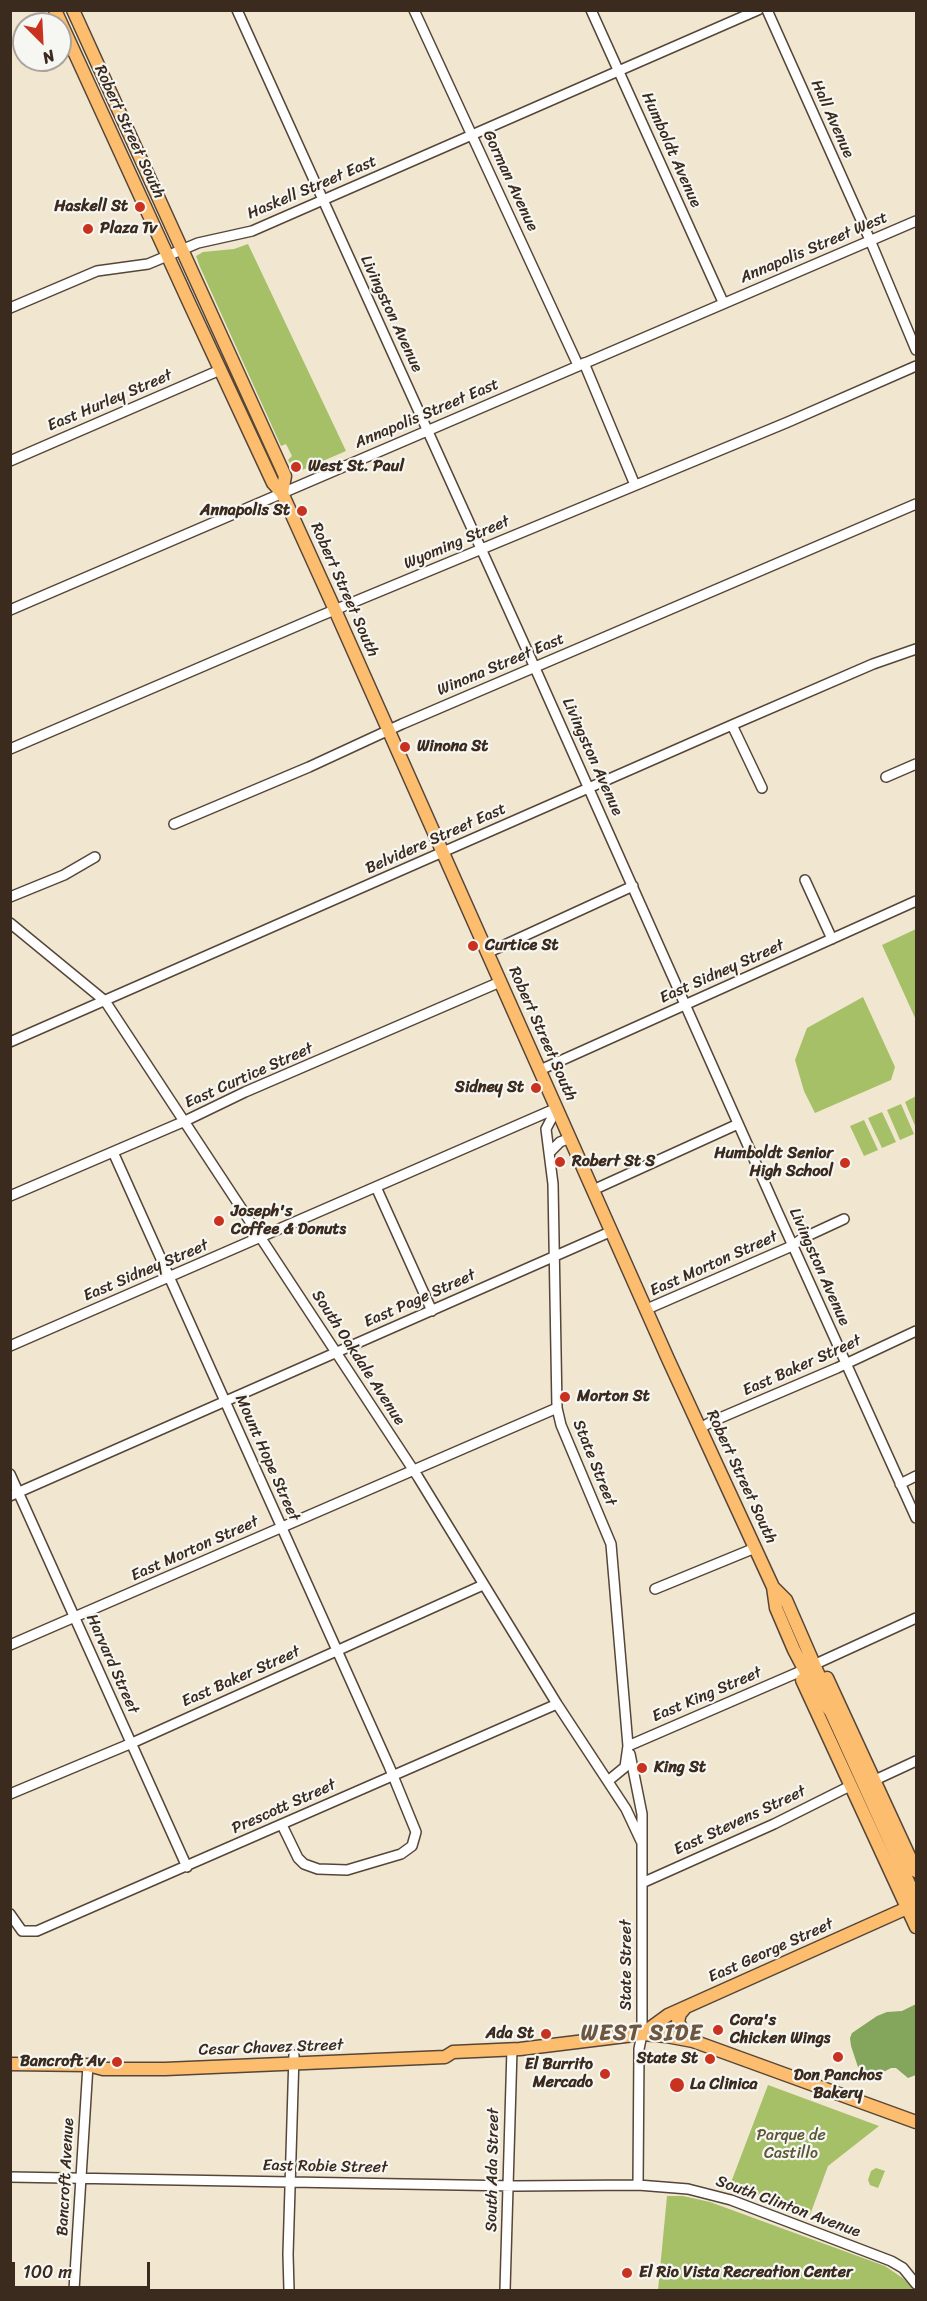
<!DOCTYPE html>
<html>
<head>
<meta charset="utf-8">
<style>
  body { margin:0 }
  #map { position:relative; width:927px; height:2301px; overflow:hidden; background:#f1e6cf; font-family:Sriracha,sans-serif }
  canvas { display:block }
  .frame { position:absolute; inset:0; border:12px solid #3b2a1e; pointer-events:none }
  .north { position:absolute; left:12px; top:12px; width:60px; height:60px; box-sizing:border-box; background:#f6f6f2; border:2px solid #aba49d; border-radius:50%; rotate:156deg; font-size:16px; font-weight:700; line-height:24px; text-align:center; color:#3b2a1e }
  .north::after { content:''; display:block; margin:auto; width:21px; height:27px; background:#c8321e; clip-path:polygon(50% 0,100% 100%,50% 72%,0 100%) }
  .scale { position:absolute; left:12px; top:2262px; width:138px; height:27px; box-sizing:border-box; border:3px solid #3b2a1e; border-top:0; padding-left:8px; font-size:18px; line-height:21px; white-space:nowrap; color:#3b2a1e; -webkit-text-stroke:4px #f6f6f2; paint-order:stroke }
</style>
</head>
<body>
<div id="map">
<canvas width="927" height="2301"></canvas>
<div class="frame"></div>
<div class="north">N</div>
<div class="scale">100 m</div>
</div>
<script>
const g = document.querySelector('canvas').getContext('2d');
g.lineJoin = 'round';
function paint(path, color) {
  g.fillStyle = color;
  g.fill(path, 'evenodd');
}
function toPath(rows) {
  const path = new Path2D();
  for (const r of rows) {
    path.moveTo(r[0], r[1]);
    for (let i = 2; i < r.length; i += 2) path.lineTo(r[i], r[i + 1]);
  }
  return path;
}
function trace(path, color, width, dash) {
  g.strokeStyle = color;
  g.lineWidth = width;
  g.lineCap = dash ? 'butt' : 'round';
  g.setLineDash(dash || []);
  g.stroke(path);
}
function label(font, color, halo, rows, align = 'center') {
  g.font = font + ' Sriracha,sans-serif';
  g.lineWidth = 4.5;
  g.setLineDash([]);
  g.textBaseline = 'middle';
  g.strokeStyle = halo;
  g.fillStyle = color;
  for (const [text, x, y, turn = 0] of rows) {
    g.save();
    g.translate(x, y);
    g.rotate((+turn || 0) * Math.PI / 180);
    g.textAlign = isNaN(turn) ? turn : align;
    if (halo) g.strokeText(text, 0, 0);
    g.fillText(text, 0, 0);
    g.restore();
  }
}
paint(toPath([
  [248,244,346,451,302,470,294,469,291,465,288,460,292,456,286,444,281,446,200,267,196,256,203,252,234,249],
  [916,929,916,1020,882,945],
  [863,997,895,1067,891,1080,815,1113,804,1091,795,1060,807,1028],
  [916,1096,916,1128,905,1102],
  [901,1104,914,1134,900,1140,887,1110],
  [882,1112,896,1142,882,1148,868,1118],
  [864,1120,878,1150,864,1156,850,1126],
  [768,2085,879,2126,828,2166,810,2215,730,2185],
  [876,2168,885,2171,878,2188,870,2185,868,2180,871,2171],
  [667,2196,683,2196,710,2202,885,2266,904,2279,914,2290,658,2290]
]), '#a5c067');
paint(toPath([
  [916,2004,916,2075,908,2078,896,2068,891,2068,878,2075,865,2076,858,2067,851,2046,850,2038,852,2033,877,2016,887,2012,902,2011]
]), '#84a65c');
const minor = toPath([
  [237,10,531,659,778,1213,916,1518],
  [414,10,578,365],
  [591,10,723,302],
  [767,10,870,240,916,350],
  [10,308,97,271,148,264,198,243,252,231,758,10],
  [584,363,635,485],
  [10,461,220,370],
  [10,610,916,221],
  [732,725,762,788],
  [10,749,320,616,788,422,916,366],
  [886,777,916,764],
  [174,824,309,767,402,724,916,504],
  [805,880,832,939],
  [10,897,64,875,95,857],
  [10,923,105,1001,418,1477,557,1704,626,1809,641,1841],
  [487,953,633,886],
  [10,1042,732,725,873,664,916,649],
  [540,1070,916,901],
  [557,1108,546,1129,553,1184,557,1408,561,1425,611,1544,628,1746,625,1767,608,1781],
  [113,1152,389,1766,416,1832,412,1846,401,1854,347,1870,318,1869,304,1864,298,1858,282,1825],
  [550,1152,560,1142,570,1138],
  [376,1187,432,1311],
  [593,1190,738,1124],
  [10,1196,185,1121,245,1092,500,982],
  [647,1309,792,1246,803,1238,844,1219],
  [10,1346,557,1108],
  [700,1428,713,1421,837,1368,916,1331],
  [10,1474,187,1867],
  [900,1484,916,1476],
  [10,1496,612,1231],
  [655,1589,755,1548],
  [10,1645,557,1408],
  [820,1662,916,1618],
  [628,1746,799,1672],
  [630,1754,642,1814,642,2034,639,2049,638,2185],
  [875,1780,916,1761],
  [10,1794,132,1743,483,1585],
  [642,1883,774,1824,850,1786],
  [10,1914,22,1931,37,1931,557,1704],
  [10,2177,515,2186,638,2185,688,2189,731,2200,891,2261,903,2268,916,2284],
  [74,2290,88,2065],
  [289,2290,288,2254,294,2055],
  [505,2290,512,2049]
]);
const major = toPath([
  [55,10,191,307,273,483,282,493,335,610,668,1359,773,1587,776,1608,794,1650,814,1688,831,1712],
  [73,10,285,476,282,493],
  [773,1587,786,1600,823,1685,831,1712,916,1899],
  [827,1678,916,1871],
  [802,1680,916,1927],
  [685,2008,680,2014,678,2021,681,2028,692,2040],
  [642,2034,668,2015,916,1904],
  [10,2064,88,2065,103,2069,165,2069,445,2057,453,2052,520,2049,642,2034,666,2036,693,2041,916,2122]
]);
trace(minor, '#564639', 12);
trace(major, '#564639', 15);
trace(minor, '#fff', 9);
trace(major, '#fcbd6e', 12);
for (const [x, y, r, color] of [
  [140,207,6,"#c8321e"],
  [88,229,6,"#c8321e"],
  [296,467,6,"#c8321e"],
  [302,511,6,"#c8321e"],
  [405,747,6,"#c8321e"],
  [473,946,6,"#c8321e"],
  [536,1088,6,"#c8321e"],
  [560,1162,6,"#c8321e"],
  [845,1163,6,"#c8321e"],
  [219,1221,6,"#c8321e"],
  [565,1397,6,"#c8321e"],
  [642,1768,6,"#c8321e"],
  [718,2030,6,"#c8321e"],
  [546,2034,6,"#c8321e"],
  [838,2057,6,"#c8321e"],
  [710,2059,6,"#c8321e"],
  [117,2062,6,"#c8321e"],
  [605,2074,6,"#c8321e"],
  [677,2085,8,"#c8321e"],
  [627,2273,6,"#c8321e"]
]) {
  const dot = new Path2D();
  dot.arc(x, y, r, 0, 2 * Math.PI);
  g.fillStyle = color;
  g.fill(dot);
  trace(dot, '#f6f6f2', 2);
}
label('16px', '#3b2a1e', '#f6f6f2', [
  ["Hall Avenue",832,119,66],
  ["Robert Street South",129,132,65],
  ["Humboldt Avenue",671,150,66],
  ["Gorman Avenue",510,181,65],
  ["Haskell Street East",312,188,-23],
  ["Annapolis Street West",814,248,-23],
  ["Livingston Avenue",391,314,65],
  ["East Hurley Street",110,401,-23],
  ["Annapolis Street East",427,414,-23],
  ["Wyoming Street",457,543,-23],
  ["Robert Street South",344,590,66],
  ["Winona Street East",501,665,-23],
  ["Livingston Avenue",592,757,66],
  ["Belvidere Street East",436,839,-24],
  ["East Sidney Street",722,972,-24],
  ["Robert Street South",542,1034,66],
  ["East Curtice Street",249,1076,-24],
  ["East Morton Street",714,1264,-24],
  ["Livingston Avenue",819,1267,66],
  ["East Sidney Street",146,1271,-23],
  ["East Page Street",420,1299,-24],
  ["South Oakdale Avenue",358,1358,57],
  ["East Baker Street",802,1366,-24],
  ["Mount Hope Street",267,1458,66],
  ["State Street",594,1463,68],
  ["Robert Street South",741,1477,65],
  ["East Morton Street",195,1549,-24],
  ["Harvard Street",112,1664,66],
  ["East Baker Street",241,1677,-24],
  ["East King Street",707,1695,-23],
  ["Prescott Street",284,1807,-24],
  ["East Stevens Street",740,1821,-25],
  ["East George Street",771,1951,-24],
  ["State Street",627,1965,-90],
  ["Cesar Chavez Street",271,2048,-2],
  ["East Robie Street",325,2167,1],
  ["South Ada Street",493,2170,-89],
  ["Bancroft Avenue",66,2177,-87],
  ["South Clinton Avenue",788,2207,20]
]);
label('bold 16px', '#3b2a1e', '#f6f6f2', [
  ["Haskell St",128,207,"right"],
  ["Plaza Tv",100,229],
  ["West St. Paul",308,467],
  ["Annapolis St",290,511,"right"],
  ["Winona St",417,747],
  ["Curtice St",485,946],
  ["Sidney St",524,1088,"right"],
  ["Humboldt Senior",833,1154,"right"],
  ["High School",833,1172,"right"],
  ["Robert St S",572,1162],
  ["Joseph's",231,1212],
  ["Coffee & Donuts",231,1230],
  ["Morton St",577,1397],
  ["King St",654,1768],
  ["Cora's",730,2021],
  ["Chicken Wings",730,2039],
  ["Ada St",534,2034,"right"],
  ["State St",698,2059,"right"],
  ["Bancroft Av",105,2062,"right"],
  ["El Burrito",593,2065,"right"],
  ["Mercado",593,2083,"right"],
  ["Don Panchos",838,2076,"center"],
  ["Bakery",838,2094,"center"],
  ["La Clinica",690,2085],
  ["El Rio Vista Recreation Center",639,2273]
], 'left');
label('16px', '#5b5734', '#f6f6f2', [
  ["Parque de",791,2136],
  ["Castillo",791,2154]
]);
g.letterSpacing = '1.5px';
label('bold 22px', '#6d5741', '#f6f6f2', [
  ["WEST SIDE",642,2034]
]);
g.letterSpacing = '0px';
</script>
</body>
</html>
